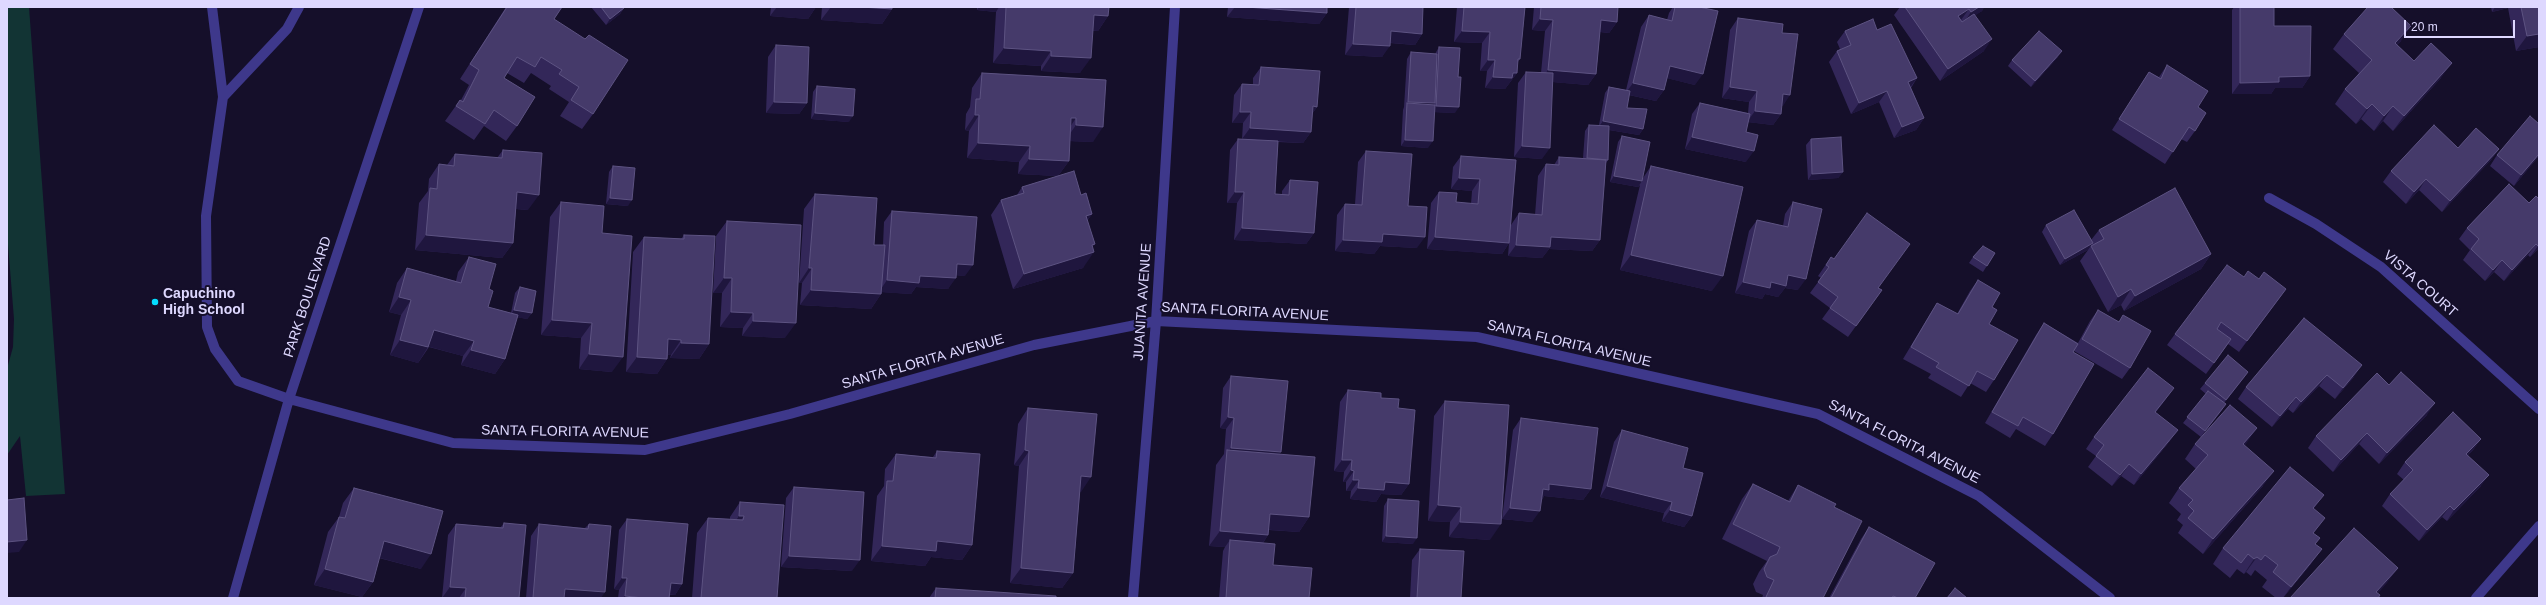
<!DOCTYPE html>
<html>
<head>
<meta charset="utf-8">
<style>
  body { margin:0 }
  #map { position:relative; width:2546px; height:605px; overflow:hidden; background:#150f2a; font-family:Helvetica,sans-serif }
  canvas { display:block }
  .frame { position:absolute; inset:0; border:8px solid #ded8ff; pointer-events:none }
  .scale { position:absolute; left:2404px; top:20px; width:111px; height:18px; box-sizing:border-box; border:2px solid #ded8ff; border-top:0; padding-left:5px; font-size:12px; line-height:14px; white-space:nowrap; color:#ded8ff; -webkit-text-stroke:3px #150f2a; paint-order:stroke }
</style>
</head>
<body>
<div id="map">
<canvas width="2546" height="605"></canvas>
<div class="frame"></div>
<div class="scale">20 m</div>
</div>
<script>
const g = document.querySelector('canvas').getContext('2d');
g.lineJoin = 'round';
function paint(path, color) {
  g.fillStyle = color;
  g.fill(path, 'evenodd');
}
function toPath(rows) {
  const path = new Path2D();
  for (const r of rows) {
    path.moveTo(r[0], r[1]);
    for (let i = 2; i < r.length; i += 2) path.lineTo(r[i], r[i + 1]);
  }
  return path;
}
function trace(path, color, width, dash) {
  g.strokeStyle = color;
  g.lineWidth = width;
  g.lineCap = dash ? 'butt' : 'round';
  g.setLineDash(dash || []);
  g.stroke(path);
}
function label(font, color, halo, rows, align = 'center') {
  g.font = font + ' Helvetica,sans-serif';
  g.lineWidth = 4;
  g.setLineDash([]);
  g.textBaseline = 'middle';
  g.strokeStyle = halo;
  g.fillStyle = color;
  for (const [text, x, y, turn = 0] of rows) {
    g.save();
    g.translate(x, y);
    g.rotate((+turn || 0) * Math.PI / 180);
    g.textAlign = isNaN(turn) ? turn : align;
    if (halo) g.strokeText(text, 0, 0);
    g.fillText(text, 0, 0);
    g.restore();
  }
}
paint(toPath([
  [7,7,29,7,65,494,26,496,20,436,7,455,7,369,13,347,14,319,7,232]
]), '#123434');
trace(toPath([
  [212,7,223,97,206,216,207,327,215,349,238,381,289,399],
  [223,97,287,29,299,7]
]), '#3e388b', 10);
trace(toPath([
  [2269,198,2316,224,2381,267,2539,409],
  [289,399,453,443,645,450,790,414,1034,345,1156,321,1477,337,1818,414,1979,496,2110,598],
  [233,598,289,399,419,7],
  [1133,598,1156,321,1175,7],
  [2476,598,2539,526]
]), '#3e388b', 10);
paint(toPath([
  [506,7,562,7,554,19,593,114,582,129,560,116,569,102,549,89,551,86,531,73,524,83,507,73,504,78,517,126,506,141,484,126,474,140,445,121,460,100,461,100,469,85,460,79],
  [591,7,624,7,624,8,620,14,606,25],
  [771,7,816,7,808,19,770,16],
  [822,7,892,7,892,9,882,24,821,20],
  [977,7,1109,7,1108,16,1098,31,1093,31,1080,73,1041,71,1041,66,993,63,996,12,977,10],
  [1228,7,1327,7,1327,13,1319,24,1227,17],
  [1349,7,1423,7,1422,34,1415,45,1390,43,1382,57,1345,55],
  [1457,7,1525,7,1520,59,1517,63,1517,73,1505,89,1485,88,1487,71,1480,71,1482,43,1454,42],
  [1534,7,1618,7,1617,22,1609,33,1600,32,1596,74,1588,85,1553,82,1542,159,1514,157,1518,83,1526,72,1541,73,1545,31,1532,30],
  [1673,7,1699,7,1695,85,1667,78,1664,90,1656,101,1629,95,1627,108,1643,129,1639,135,1609,130,1608,160,1606,163,1600,240,1592,251,1549,249,1542,258,1508,256,1509,243,1502,254,1427,249,1431,203,1439,192,1456,202,1471,204,1472,191,1451,189,1453,167,1461,156,1516,160,1511,225,1519,213,1535,215,1538,176,1546,164,1554,165,1559,157,1583,158,1585,131,1589,125,1599,125,1605,93,1609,87,1626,90,1641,27,1649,15,1667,20,1669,13],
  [1900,7,1984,7,1982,11,1975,15,1984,51,1940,81,1894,15],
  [2234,7,2274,7,2274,26,2310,76,2302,88,2275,88,2271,94,2232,94,2232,10],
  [2491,7,2539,7,2539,47,2516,51,2508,8,2492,12],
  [1738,18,1782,33,1783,106,1781,106,1781,114,1773,125,1748,122,1746,132,1746,162,1685,149,1692,114,1700,103,1748,113,1749,102,1722,98,1730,30],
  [1877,30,1917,78,1911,88,1924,118,1916,130,1894,138,1879,102,1851,114,1829,62,1837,51,1840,49,1837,42,1845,31],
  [2344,34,2401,41,2397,45,2414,61,2441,78,2393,131,2383,121,2374,131,2361,119,2356,124,2335,104,2345,89,2359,73,2333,49],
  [776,45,807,103,799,114,766,113,768,57],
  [1439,47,1455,113,1434,112,1428,148,1401,146,1403,110,1404,107,1407,59,1411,52,1435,54],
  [2058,57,2031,87,2008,66,2012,60],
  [2167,65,2198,107,2195,131,2187,142,2181,139,2165,164,2112,130,2142,83,2149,72,2159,77],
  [1261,67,1317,107,1312,114,1311,132,1303,143,1278,142,1275,194,1282,195,1282,191,1290,180,1314,233,1306,244,1234,240,1237,203,1227,203,1230,150,1238,139,1242,139,1243,123,1232,123,1234,95,1242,84,1253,84,1253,78],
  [982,73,1106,80,1093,142,1070,141,1069,161,1058,176,1081,195,1092,214,1087,221,1095,244,1092,247,1083,268,1013,289,991,215,1001,200,1017,195,1022,187,1058,176,1018,174,1019,162,967,158,969,131,965,130,966,114,970,107,972,88],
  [817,86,849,122,811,119,813,92],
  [1622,136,1643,178,1651,166,1712,291,1620,270,1640,185,1638,187,1610,182,1618,142],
  [1811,139,1843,172,1838,178,1808,180,1806,145],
  [2458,148,2499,149,2491,160,2442,212,2419,190,2406,204,2383,182,2391,171],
  [503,150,528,210,516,209,513,243,502,258,415,250,419,203,428,191,429,179,439,164,447,165,455,154,497,158],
  [1366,151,1417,248,1380,246,1374,254,1335,251,1337,215,1345,204,1355,204,1358,162],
  [2497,155,2539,156,2514,186,2490,166],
  [613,166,628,206,606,204,609,172],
  [2509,184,2539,248,2530,257,2528,255,2504,281,2494,272,2485,281,2463,260,2470,250,2459,239,2467,228],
  [815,194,874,245,883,245,884,222,892,211,965,276,956,275,948,289,916,287,911,294,882,292,881,294,871,309,800,305,802,283,799,283,804,209],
  [561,202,602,233,612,372,579,369,581,338,541,335,550,217],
  [1793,202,1798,290,1785,288,1778,297,1765,294,1762,299,1735,293,1749,231,1757,220,1783,226,1785,214],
  [727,221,785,338,742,336,743,328,720,327,722,293,713,293,716,236],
  [2046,225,2091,240,2099,230,2211,254,2201,269,2124,311,2121,305,2108,312,2080,261,2088,250,2060,265,2042,232],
  [684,235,709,344,699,359,670,358,671,355,668,355,667,359,657,374,626,372,633,252,644,237,681,239],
  [1995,253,1983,272,1969,263,1973,257],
  [469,257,489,289,488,307,511,313,515,293,520,287,532,313,527,319,517,317,505,359,495,374,461,365,463,356,429,347,418,363,390,355,401,315,389,312,397,283,407,268,456,281,458,272],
  [1831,257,1882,290,1848,337,1822,319,1830,308,1810,293,1821,278,1818,276],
  [2244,277,2259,279,2286,289,2239,352,2228,344,2206,374,2167,345,2175,334],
  [1978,280,1992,307,1989,324,1994,380,1986,392,1970,383,1961,397,1928,378,1931,374,1903,359,1930,314,1937,303,1957,314,1970,291],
  [2098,310,2119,322,2123,315,2130,368,2122,379,2074,351,2053,434,2045,446,2016,429,2010,438,1985,423,2036,335,2044,323,2078,343,2090,321],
  [2304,318,2354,377,2335,399,2319,386,2293,413,2288,409,2272,427,2238,399,2246,387],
  [2248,372,2224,403,2222,410,2201,437,2183,423,2206,394,2200,389,2205,383],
  [1231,376,1280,454,1309,517,1299,532,1269,530,1268,535,1263,543,1273,565,1309,598,1219,598,1223,551,1225,547,1209,546,1216,465,1224,454,1226,429,1220,428,1223,388],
  [2389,385,2427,415,2379,464,2359,444,2333,472,2308,448,2316,436],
  [1348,390,1381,398,1398,408,1409,484,1401,495,1381,494,1376,502,1350,499,1351,491,1346,491,1346,482,1343,482,1344,472,1334,471,1340,402],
  [2166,399,2155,413,2170,441,2134,485,2121,476,2112,486,2088,467,2096,456,2086,449,2094,437],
  [1445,401,1490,540,1449,537,1450,522,1428,521,1434,416],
  [1028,408,1081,492,1080,492,1073,573,1062,588,1010,583,1019,466,1014,465,1018,424],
  [1521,418,1591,489,1583,500,1544,496,1542,500,1532,522,1502,519,1513,430],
  [1622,430,1683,468,1692,516,1684,527,1662,521,1664,513,1600,497,1614,442],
  [2481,439,2473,450,2468,455,2481,486,2447,521,2442,517,2419,541,2382,506,2390,494,2404,480,2397,474,2405,462],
  [2195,444,2246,444,2244,445,2263,486,2203,554,2178,533,2183,525,2177,520,2181,514,2169,503,2179,488,2196,469,2185,459],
  [937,451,972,545,962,560,931,557,925,566,871,561,877,496,884,486,885,469,896,454,933,457],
  [1753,484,1788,501,1798,485,1834,507,1823,598,1762,598,1763,595,1756,592,1753,584,1759,572,1767,561,1722,539,1742,499],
  [794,487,852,571,781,567,786,498],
  [354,488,421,569,379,558,373,582,362,597,314,585,328,532,339,517,343,503],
  [1388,499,1413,544,1382,542,1384,506],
  [740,502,777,598,692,598,697,533,708,518,730,519,730,517],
  [2314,509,2314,534,2320,538,2315,544,2311,564,2283,598,2276,598,2262,587,2267,580,2255,570,2251,576,2246,572,2244,574,2237,569,2230,578,2213,564,2223,548],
  [627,519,682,584,675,595,670,595,669,598,618,598,619,590,614,589,619,530],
  [504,523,519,598,442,598,448,535,456,524,500,528],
  [539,524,585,528,589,524,601,598,526,598,531,536],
  [1869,527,1915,598,1829,598,1861,539],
  [1420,549,1461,598,1410,598,1412,560],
  [936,588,1056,598,929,598]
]), '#332759');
paint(toPath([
  [777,7,816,7,808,19,770,16],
  [831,7,861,7,892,9,882,24,821,20],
  [979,7,999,7,996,12,977,10],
  [1235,7,1246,7,1327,13,1319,24,1227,17],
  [1979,7,1984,7,1982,11,1963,24,1971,12],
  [2495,7,2509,7,2508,8,2492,12],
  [624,8,620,14,606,25,610,19],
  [1969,9,1961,20,1958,16],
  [1094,15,1108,16,1098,31,1083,30],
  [1540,19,1553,20,1545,31,1532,30],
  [1601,20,1617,22,1609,33,1594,31],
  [2411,26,2401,41,2384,59,2395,43],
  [1391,31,1422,34,1415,45,1383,42],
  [1462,31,1490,32,1482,43,1454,42],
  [2539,34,2539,47,2516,51,2527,36],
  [1992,39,1984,51,1940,81,1948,69],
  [1353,44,1390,46,1382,57,1345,55],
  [1004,48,1051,51,1041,66,993,63],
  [2062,51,2058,57,2031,87,2035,81],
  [1051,56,1091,58,1080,73,1041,71],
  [1488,60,1495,60,1487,71,1480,71],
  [2452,63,2441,78,2393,131,2404,116],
  [1670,66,1703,74,1695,85,1662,77],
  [1548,70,1596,74,1588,85,1540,81],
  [1513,73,1517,73,1505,89,1485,88,1493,77],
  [2310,76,2302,88,2275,88,2271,94,2232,94,2240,83,2279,77],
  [1917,78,1909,89,1908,82],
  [1633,83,1664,90,1656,101,1625,94],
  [1730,87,1757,91,1749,102,1722,98],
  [1887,91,1879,102,1851,114,1859,103],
  [1783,94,1790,95,1783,106,1775,105],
  [774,102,807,103,799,114,766,113],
  [1408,102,1435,103,1431,109,1407,104],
  [2372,104,2361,119,2356,124,2367,109],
  [1313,106,1317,107,1309,118],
  [1436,106,1459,107,1455,113,1432,112],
  [2393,106,2383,121,2374,131,2384,116],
  [1755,111,1781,114,1773,125,1747,122],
  [1240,112,1251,112,1243,123,1232,123],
  [815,113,853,116,849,122,811,119],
  [975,115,979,115,969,131,965,130],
  [1071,118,1076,118,1066,133],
  [1924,118,1916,130,1894,138,1902,127],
  [1603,121,1643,129,1639,135,1598,128],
  [1076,125,1103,127,1093,142,1065,141],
  [1250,128,1311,132,1303,143,1242,139],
  [1692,137,1754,151,1746,162,1685,149],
  [1405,140,1433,141,1428,148,1401,146],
  [978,143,1030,146,1019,162,967,158],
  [1522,146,1550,148,1542,159,1514,157],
  [2499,149,2491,160,2442,212,2450,201],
  [2539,154,2539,156,2514,186,2521,175],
  [1029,159,1069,161,1058,176,1018,174],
  [1843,172,1838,178,1808,180,1812,174],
  [1614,176,1642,181,1638,187,1610,182],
  [1459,178,1480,179,1472,191,1451,189],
  [2426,179,2419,190,2406,204,2414,192],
  [517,192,539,195,528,210,507,208],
  [1235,192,1244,192,1237,203,1227,203],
  [610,198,632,200,628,206,606,204],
  [1092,214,1081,229,1086,216],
  [1242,228,1314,233,1306,244,1234,240],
  [1383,234,1425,237,1417,248,1380,246,1374,254,1335,251,1343,240],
  [426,235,513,243,502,258,415,250],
  [1435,237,1509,243,1502,254,1427,249],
  [1551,237,1600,240,1592,251,1549,249,1542,258,1508,256,1516,245],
  [2093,243,2088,250,2060,265,2065,259],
  [1095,244,1087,254,1094,252,1083,268,1013,289,1024,274],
  [2536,244,2528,255,2504,281,2512,270],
  [2539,245,2539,248,2530,257,2538,246],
  [2211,254,2201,269,2124,311,2135,296],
  [1631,255,1723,276,1712,291,1620,270],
  [2502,260,2494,272,2485,281,2493,270],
  [957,264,973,265,965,276,949,275],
  [809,268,812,268,802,283,799,283],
  [1788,275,1806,279,1798,290,1785,288,1778,297,1765,294,1762,299,1735,293,1743,282,1771,282],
  [920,276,956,278,948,289,916,287,911,294,879,292,887,280],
  [724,278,732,278,722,293,713,293],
  [2131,289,2121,305,2108,312,2118,297],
  [2286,289,2278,300,2239,352,2247,341],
  [811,290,881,294,871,309,800,305],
  [399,297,411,300,401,315,389,312],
  [514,310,532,313,527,319,510,316],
  [731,312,753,313,743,328,720,327],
  [552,320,592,323,581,338,541,335],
  [753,321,796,323,785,338,742,336],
  [434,330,474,341,463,356,423,345],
  [668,339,681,340,671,355,658,354],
  [400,340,428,347,418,363,390,355],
  [681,343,709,344,699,359,670,358],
  [471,350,505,359,495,374,461,365],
  [589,354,623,357,612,372,579,369],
  [637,357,667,359,657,374,626,372],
  [2362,365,2354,377,2335,399,2343,388],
  [2248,372,2244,378,2222,406,2226,400],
  [2327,375,2319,386,2293,413,2301,402],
  [2174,388,2166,399,2147,424,2155,412],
  [2296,397,2288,409,2272,427,2280,416],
  [2435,403,2427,415,2379,464,2387,453],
  [2226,404,2222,410,2201,437,2205,431],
  [1228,417,1234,418,1226,429,1220,428],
  [2257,428,2246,444,2232,459,2243,444],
  [2178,430,2170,441,2134,485,2141,474],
  [2367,433,2359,444,2333,472,2341,460],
  [2481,439,2473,450,2458,465,2466,454],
  [1231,448,1281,452,1274,463,1226,455],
  [1025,450,1029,451,1019,466,1014,465],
  [1342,460,1352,460,1344,472,1334,471],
  [2129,464,2121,476,2112,486,2120,475],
  [1351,470,1354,471,1346,482,1343,482],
  [2274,471,2263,486,2203,554,2213,539],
  [2489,475,2481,486,2447,521,2454,510],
  [1081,476,1091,477,1081,492,1071,491],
  [1353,480,1359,480,1351,491,1346,491],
  [1385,482,1409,484,1401,495,1381,494,1376,502,1350,499,1358,488],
  [1549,484,1591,489,1583,500,1544,496,1541,501,1543,489],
  [1607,486,1672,502,1664,513,1600,497],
  [2324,495,2313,510,2313,508],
  [1438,505,1461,507,1450,522,1428,521],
  [2450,506,2442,517,2419,541,2427,530],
  [1510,508,1540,511,1532,522,1502,519],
  [1670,510,1692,516,1684,527,1662,521],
  [1270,514,1309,517,1299,532,1260,529],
  [739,516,744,516,733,531,729,531],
  [2325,518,2314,533,2302,548,2313,533],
  [1460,522,1501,524,1490,540,1449,537],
  [1220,531,1268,535,1258,550,1230,540,1225,547,1209,546],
  [1386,536,1417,538,1413,544,1382,542],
  [27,540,19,552,7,553,7,542],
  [384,541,431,554,421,569,373,556],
  [937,541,972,545,962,560,931,557,925,566,871,561,882,546],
  [2322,549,2311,564,2283,598,2291,587],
  [789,556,860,560,852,571,781,567],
  [2257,557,2246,572,2244,574,2254,559],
  [1021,568,1073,573,1062,588,1010,583],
  [2398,568,2387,583,2374,598,2376,592],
  [325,569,373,582,362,597,314,585],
  [622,578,627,578,619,590,614,589],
  [671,583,682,584,675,595,663,594],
  [450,587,466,588,459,598,442,598],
  [565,589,605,592,601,598,559,598],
  [625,596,643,598,623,598]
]), '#1f163e');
const building = toPath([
  [507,7,562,7,554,19,585,39,589,35,628,60,593,114,571,100,579,87,559,74,562,70,541,57,535,67,517,57,504,78,535,97,517,126,494,110,485,124,456,106,460,100,463,102,479,70,470,64,507,7],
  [601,7,624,7,624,8,610,19,601,7],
  [861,7,892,7,892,9,861,7],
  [1006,7,1109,7,1108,16,1094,15,1091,58,1051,56,1051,51,1004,48,1006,7],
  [1246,7,1327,7,1327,13,1246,7],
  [1356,7,1423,7,1422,34,1391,31,1390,46,1353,44,1356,7],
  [1464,7,1525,7,1520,59,1518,59,1517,73,1513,73,1512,78,1493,77,1495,60,1488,60,1490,32,1462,31,1464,7],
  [1541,7,1618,7,1617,22,1601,20,1596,74,1548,70,1553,20,1540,19,1541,7],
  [1675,7,1699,7,1718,11,1703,74,1670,66,1664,90,1633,83,1649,15,1672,21,1675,7],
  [1905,7,1979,7,1971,12,1969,9,1958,16,1962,22,1974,14,1992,39,1948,69,1905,7],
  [2240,7,2274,7,2274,26,2311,26,2310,76,2279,77,2279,82,2240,83,2240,7],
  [2368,7,2391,7,2411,26,2395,43,2414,61,2431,43,2452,63,2404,116,2393,106,2384,116,2372,104,2367,109,2345,89,2372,60,2344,34,2368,7],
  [2521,7,2539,7,2539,34,2527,36,2521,7],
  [1738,18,1783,24,1782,33,1798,34,1790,95,1783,94,1781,114,1755,111,1757,91,1730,87,1738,18],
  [1873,19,1877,30,1891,24,1917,78,1908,82,1924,118,1902,127,1887,91,1859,103,1837,51,1851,45,1845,31,1873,19],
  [2039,31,2062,51,2035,81,2012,60,2039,31],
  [776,45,809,47,807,103,774,102,776,45],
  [1439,47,1460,48,1458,77,1461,77,1459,107,1436,106,1439,47],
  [1411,52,1437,54,1435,103,1408,102,1411,52],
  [2167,65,2208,91,2198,107,2206,113,2195,131,2189,127,2173,152,2119,119,2149,72,2161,79,2167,65],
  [1261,67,1320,71,1317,107,1313,106,1311,132,1250,128,1251,112,1240,112,1242,84,1259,85,1261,67],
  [1526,72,1553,73,1550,148,1522,146,1526,72],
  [982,73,1106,80,1103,127,1076,125,1076,118,1071,118,1069,161,1029,159,1030,146,978,143,979,115,975,115,976,99,980,99,982,73],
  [817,86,855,89,853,116,815,113,817,86],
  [1609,87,1630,91,1627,108,1647,109,1643,129,1603,121,1609,87],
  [1407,103,1435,105,1433,141,1405,140,1407,103],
  [1700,103,1750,114,1746,132,1758,135,1754,151,1692,137,1700,103],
  [2530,116,2539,124,2539,154,2521,175,2497,155,2530,116],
  [1589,125,1609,126,1608,160,1587,158,1589,125],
  [2434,125,2458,148,2476,128,2499,149,2450,201,2426,179,2414,192,2391,171,2434,125],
  [1622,136,1650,142,1642,181,1614,176,1622,136],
  [1841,137,1843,172,1812,174,1811,139,1841,137],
  [1238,139,1278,141,1275,194,1289,195,1290,180,1318,182,1314,233,1242,228,1244,192,1235,192,1238,139],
  [503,150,542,153,539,195,517,192,513,243,426,235,430,188,437,189,439,164,454,166,455,154,502,158,503,150],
  [1366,151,1412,154,1408,206,1427,207,1425,237,1383,234,1382,242,1343,240,1345,204,1362,205,1366,151],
  [1461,156,1516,160,1509,243,1435,237,1439,192,1457,193,1456,202,1478,204,1480,179,1459,178,1461,156],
  [1559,157,1606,160,1600,240,1551,237,1550,247,1516,245,1519,213,1542,215,1546,164,1559,165,1559,157],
  [613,166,635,168,632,200,610,198,613,166],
  [1651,166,1743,187,1723,276,1631,255,1651,166],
  [1074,171,1081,195,1086,193,1092,214,1086,216,1095,244,1092,245,1094,252,1024,274,1001,200,1024,193,1022,187,1074,171],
  [2509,184,2529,203,2536,196,2539,199,2539,245,2538,246,2536,244,2512,270,2502,260,2493,270,2471,249,2479,239,2467,228,2509,184],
  [2175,188,2211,254,2135,296,2131,289,2118,297,2091,246,2104,239,2099,230,2175,188],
  [815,194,877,198,874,245,885,245,881,294,811,290,812,268,809,268,815,194],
  [561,202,604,206,602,233,632,236,623,357,589,354,592,323,552,320,561,202],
  [1793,202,1822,209,1806,279,1788,275,1786,286,1771,282,1770,288,1743,282,1757,220,1788,227,1793,202],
  [2074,210,2093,243,2065,259,2046,225,2074,210],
  [892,211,977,217,973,265,957,264,956,278,920,276,919,283,887,280,892,211],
  [1867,213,1910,244,1878,288,1882,290,1856,326,1830,308,1838,297,1818,282,1829,267,1826,265,1831,257,1834,259,1867,213],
  [727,221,801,225,796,323,753,321,753,313,731,312,732,278,724,278,727,221],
  [684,235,715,236,709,344,681,343,681,340,668,339,667,359,637,357,644,237,684,239,684,235],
  [1983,246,1995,253,1987,266,1973,257,1983,246],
  [469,257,496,264,489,289,493,291,488,307,518,315,505,359,471,350,474,341,434,330,428,347,400,340,411,300,399,297,407,268,461,283,469,257],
  [2227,265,2244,277,2248,271,2259,279,2264,272,2286,289,2247,341,2221,322,2217,329,2231,339,2214,363,2175,334,2227,265],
  [1978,280,2000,293,1992,307,1997,310,1989,324,2018,340,1994,380,1977,371,1969,386,1936,367,1939,363,1911,347,1937,303,1958,314,1978,280],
  [520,287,536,291,532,313,514,310,520,287],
  [2098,310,2119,322,2123,315,2151,331,2130,368,2082,339,2098,310],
  [2304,318,2362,365,2343,388,2327,375,2301,402,2296,397,2280,416,2246,387,2304,318],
  [2044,323,2078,344,2073,352,2094,364,2053,434,2023,417,2018,426,1992,412,2044,323],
  [2228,355,2248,372,2226,400,2205,383,2228,355],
  [2148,368,2174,388,2155,412,2178,430,2141,474,2129,464,2120,475,2096,456,2104,445,2094,437,2148,368],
  [2401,372,2435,403,2387,453,2367,433,2341,460,2316,436,2377,373,2389,385,2401,372],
  [1231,376,1288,381,1281,452,1231,448,1234,418,1228,417,1231,376],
  [1348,390,1381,393,1381,398,1399,399,1398,408,1415,410,1409,484,1385,482,1384,490,1358,488,1359,480,1353,480,1354,471,1351,470,1352,460,1342,460,1348,390],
  [2208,391,2226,404,2205,431,2187,417,2208,391],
  [1445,401,1509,405,1501,524,1460,522,1461,507,1438,505,1445,401],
  [2230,405,2257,428,2243,444,2274,471,2213,539,2188,518,2194,511,2188,505,2193,500,2179,488,2208,455,2195,444,2230,405],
  [1028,408,1097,414,1091,477,1081,476,1073,573,1021,568,1029,451,1025,450,1028,408],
  [2453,412,2481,439,2466,454,2489,475,2454,510,2450,506,2427,530,2390,494,2413,470,2405,462,2453,412],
  [1521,418,1598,428,1591,489,1549,484,1549,490,1543,489,1540,511,1510,508,1521,418],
  [1622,430,1688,448,1683,468,1703,473,1692,516,1670,510,1672,502,1607,486,1622,430],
  [1227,450,1315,457,1309,517,1270,514,1268,535,1220,531,1227,450],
  [937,451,980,454,972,545,937,541,936,551,882,546,887,481,893,481,896,454,936,458,937,451],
  [2290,467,2324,495,2313,508,2325,518,2313,533,2320,538,2315,544,2322,549,2291,587,2273,572,2278,565,2265,555,2261,560,2257,557,2254,559,2248,554,2241,563,2223,548,2290,467],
  [1753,484,1790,502,1798,485,1836,504,1834,507,1862,521,1823,598,1769,598,1766,597,1774,580,1767,577,1764,569,1770,557,1777,554,1780,547,1733,524,1753,484],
  [794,487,864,492,860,560,789,556,794,487],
  [354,488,443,511,431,554,384,541,373,582,325,569,339,517,345,518,354,488],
  [24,498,27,540,7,542,7,500,24,498],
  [1388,499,1419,501,1417,538,1386,536,1388,499],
  [740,502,784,505,777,598,701,598,708,518,743,520,744,516,739,516,740,502],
  [627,519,688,524,682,584,671,583,669,598,643,598,625,596,627,578,622,578,627,519],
  [504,523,526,525,519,598,465,598,466,588,450,587,456,524,503,528,504,523],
  [539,524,588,529,589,524,611,526,605,592,565,589,564,598,533,598,539,524],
  [1869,527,1935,563,1915,598,1898,598,1893,596,1892,598,1831,598,1869,527],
  [2354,528,2398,568,2376,592,2380,595,2378,598,2290,598,2354,528],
  [1230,540,1275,544,1273,565,1312,568,1309,598,1226,598,1230,540],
  [1420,549,1464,551,1461,598,1417,598,1420,549],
  [936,588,1056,596,1056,598,935,598,936,588],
  [1955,588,1967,598,1947,598,1955,588]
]);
paint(building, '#453a6a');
trace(building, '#5d5382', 1);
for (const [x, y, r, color] of [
  [155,302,4,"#04ddff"]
]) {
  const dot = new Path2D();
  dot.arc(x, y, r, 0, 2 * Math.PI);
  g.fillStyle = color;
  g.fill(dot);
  trace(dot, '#150f2a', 1.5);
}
label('14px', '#ded8ff', '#150f2a', [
  ["VISTA COURT",2420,284,41],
  ["PARK BOULEVARD",308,297,-72],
  ["JUANITA AVENUE",1143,302,-86],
  ["SANTA FLORITA AVENUE",1245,312,3],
  ["SANTA FLORITA AVENUE",1569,344,13],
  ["SANTA FLORITA AVENUE",923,362,-16],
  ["SANTA FLORITA AVENUE",565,432,1],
  ["SANTA FLORITA AVENUE",1904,442,27]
]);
label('bold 14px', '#ded8ff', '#150f2a', [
  ["Capuchino",163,294],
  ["High School",163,310]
], 'left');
</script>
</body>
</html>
